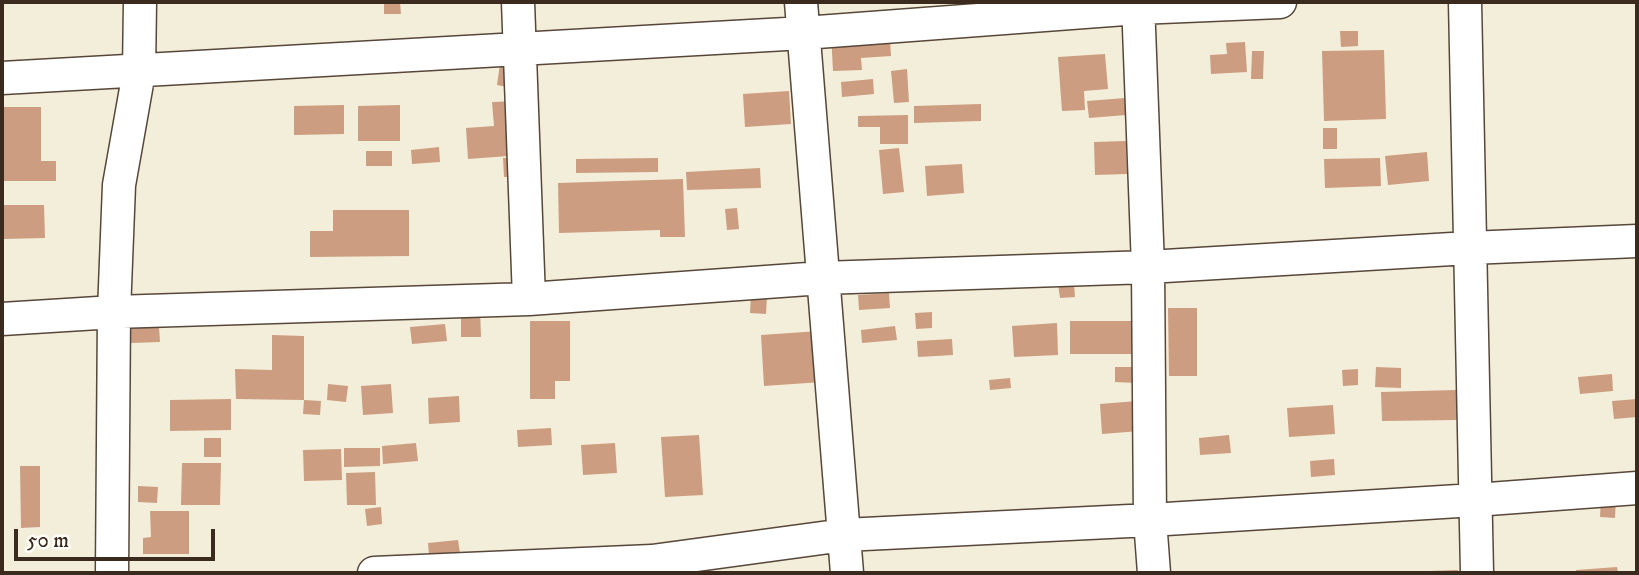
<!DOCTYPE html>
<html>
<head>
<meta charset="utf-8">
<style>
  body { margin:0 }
  #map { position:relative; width:1639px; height:575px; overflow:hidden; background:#f3eed9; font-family:"IM FELL DW Pica",serif }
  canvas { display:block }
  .frame { position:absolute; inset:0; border:4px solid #3b2a1e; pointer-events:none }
  .scale { position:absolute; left:14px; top:529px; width:201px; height:32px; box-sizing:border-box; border:4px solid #3b2a1e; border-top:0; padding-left:9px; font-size:21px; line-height:24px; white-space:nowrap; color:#3b2a1e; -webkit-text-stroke:5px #fdfcf7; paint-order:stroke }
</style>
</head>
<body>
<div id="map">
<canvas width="1639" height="575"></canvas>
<div class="frame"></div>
<div class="scale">50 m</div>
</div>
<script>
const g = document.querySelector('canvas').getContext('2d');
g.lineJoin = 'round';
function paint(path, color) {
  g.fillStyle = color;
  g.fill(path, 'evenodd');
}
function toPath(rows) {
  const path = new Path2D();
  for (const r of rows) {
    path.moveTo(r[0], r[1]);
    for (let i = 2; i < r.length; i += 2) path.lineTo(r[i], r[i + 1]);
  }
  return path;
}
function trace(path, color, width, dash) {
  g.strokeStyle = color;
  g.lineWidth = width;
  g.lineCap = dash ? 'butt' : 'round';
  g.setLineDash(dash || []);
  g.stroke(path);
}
paint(toPath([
  [384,2,400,2,401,14,384,14],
  [1340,31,1358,31,1358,46,1341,47],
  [831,33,890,40,891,56,861,58,862,70,833,71],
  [1245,42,1247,72,1211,74,1210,55,1227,54,1226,43],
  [1384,50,1386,119,1324,121,1322,51],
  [1252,51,1264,51,1263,79,1251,79],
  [1105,54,1108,89,1084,91,1085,110,1062,111,1058,57],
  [501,57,513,88,497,85],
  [907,69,909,102,894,103,891,71],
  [873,79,874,94,842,97,841,82],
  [789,91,791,124,745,127,743,94],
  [1125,98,1126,115,1089,118,1087,101],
  [519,101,522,155,468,159,466,128,494,126,492,102],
  [981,104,981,121,914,123,914,106],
  [344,105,344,134,294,135,294,106],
  [400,105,400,141,358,141,358,106],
  [2,107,41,107,41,161,56,161,56,181,2,181],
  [908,115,908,144,880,144,880,127,858,127,858,116],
  [1323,128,1337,128,1337,149,1323,149],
  [1126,141,1127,174,1095,175,1094,142],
  [439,147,440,162,412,164,411,150],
  [899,148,904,192,883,194,879,150],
  [366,151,392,151,392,166,366,166],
  [1427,152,1429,181,1388,185,1385,156],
  [521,157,523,176,504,177,503,158],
  [658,158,658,172,576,173,576,159],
  [1380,158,1381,186,1325,188,1324,159],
  [962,164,964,193,927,196,925,166],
  [760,168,761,188,687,190,686,172],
  [683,179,685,237,660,237,660,230,559,233,558,183],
  [2,205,44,205,45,238,2,239],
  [737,208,739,229,727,230,725,209],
  [333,210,409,210,409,256,310,257,310,231,333,231],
  [1074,282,1075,297,1060,298,1058,284],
  [889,293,890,308,859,310,858,295],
  [751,294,767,296,766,314,750,313],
  [461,308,480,308,481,337,461,337],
  [1168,308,1197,308,1197,376,1169,376],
  [932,312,932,328,916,329,915,313],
  [158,313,160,342,131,343,129,315],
  [530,321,570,321,570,381,555,381,555,399,530,399],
  [1070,321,1137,321,1137,354,1070,354],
  [1057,323,1058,355,1014,357,1012,326],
  [445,324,447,341,412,344,410,327],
  [895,326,897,340,862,343,861,330],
  [819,331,822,382,764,386,761,335],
  [272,335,304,336,304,400,236,399,235,369,272,370],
  [952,339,953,355,918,357,917,341],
  [1115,367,1136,367,1136,383,1115,382],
  [1376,367,1401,368,1401,388,1375,387],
  [1358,369,1358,385,1343,386,1342,370],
  [1612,374,1613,391,1580,394,1578,377],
  [1010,378,1011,388,990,390,989,380],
  [328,384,348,386,346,402,327,400],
  [391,384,393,413,363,415,361,386],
  [1456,390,1457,420,1382,421,1381,392],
  [459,396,460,422,429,424,428,398],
  [231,399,231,430,170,431,170,400],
  [1637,399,1637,417,1614,419,1612,401],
  [304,400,321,401,320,415,303,414],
  [1137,401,1140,431,1102,434,1100,404],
  [1333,405,1335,434,1289,437,1287,408],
  [551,428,552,445,518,447,517,430],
  [699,435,703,495,665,497,661,437],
  [1229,435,1231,453,1200,455,1199,438],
  [204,438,221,438,221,457,204,457],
  [416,443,418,461,383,464,382,446],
  [615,443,617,473,583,475,581,445],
  [344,448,380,448,380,466,344,467],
  [341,449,342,480,304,481,303,450],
  [1334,459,1335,475,1311,477,1310,461],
  [182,463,221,463,220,505,181,505],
  [20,466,40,466,40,527,21,528],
  [375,472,376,505,347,505,346,473],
  [138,486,158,487,157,503,138,502],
  [1601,497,1616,498,1615,518,1600,517],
  [381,507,382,524,367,526,365,509],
  [150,511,189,511,189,554,143,554,143,538,151,537],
  [458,540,460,553,429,556,428,543],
  [1617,567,1618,573,1576,573,1576,570],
  [1458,570,1458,573,1429,573,1429,571]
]), '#cc9d80');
const minor = toPath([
  [518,2,529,299],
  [801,2,847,573],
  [1138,2,1148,267,1150,520,1154,573],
  [1465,2,1477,573],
  [2,78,804,33,1138,8,1280,2],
  [2,319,114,312,529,299,822,278,1148,267,1469,248,1637,241],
  [112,573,114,312,119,185,139,72,140,2],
  [374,573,652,561,844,535,1150,520,1475,500,1637,488]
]);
trace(minor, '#57473a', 35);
trace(minor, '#fff', 32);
</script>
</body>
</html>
